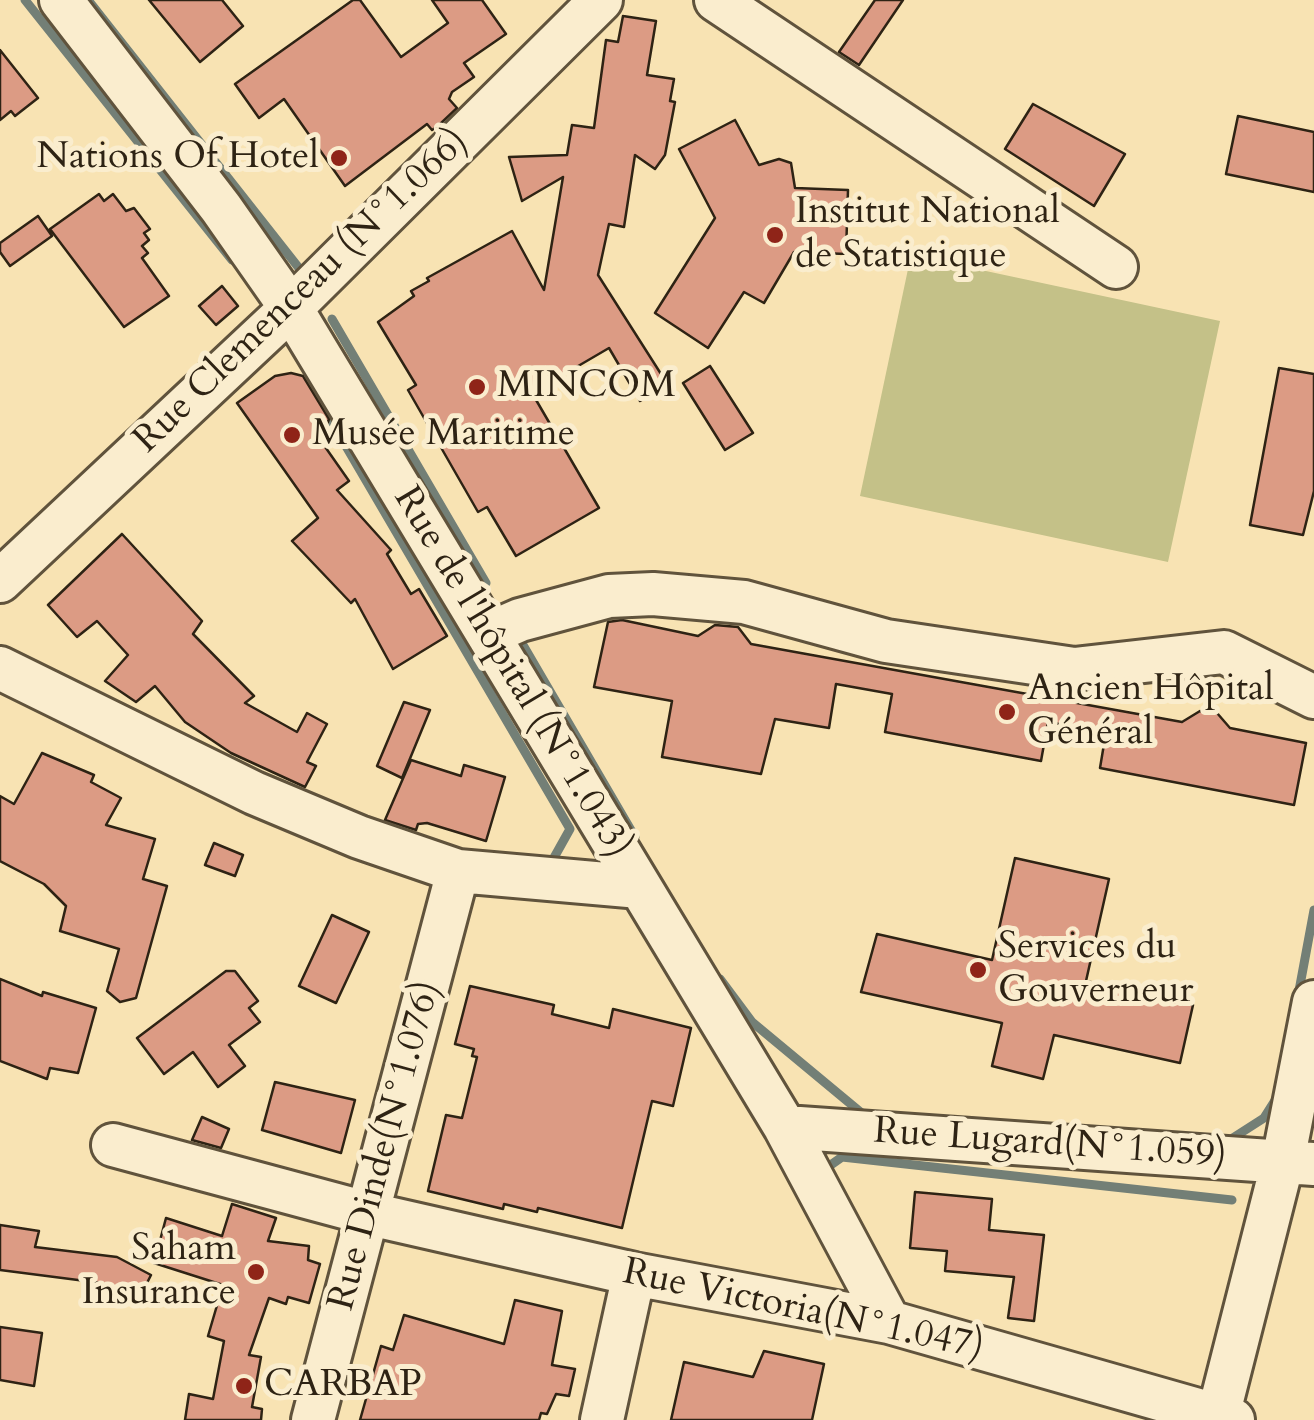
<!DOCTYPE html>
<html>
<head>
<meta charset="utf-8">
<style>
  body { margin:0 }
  canvas { display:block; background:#f8e3b3 }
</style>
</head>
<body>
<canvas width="1314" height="1420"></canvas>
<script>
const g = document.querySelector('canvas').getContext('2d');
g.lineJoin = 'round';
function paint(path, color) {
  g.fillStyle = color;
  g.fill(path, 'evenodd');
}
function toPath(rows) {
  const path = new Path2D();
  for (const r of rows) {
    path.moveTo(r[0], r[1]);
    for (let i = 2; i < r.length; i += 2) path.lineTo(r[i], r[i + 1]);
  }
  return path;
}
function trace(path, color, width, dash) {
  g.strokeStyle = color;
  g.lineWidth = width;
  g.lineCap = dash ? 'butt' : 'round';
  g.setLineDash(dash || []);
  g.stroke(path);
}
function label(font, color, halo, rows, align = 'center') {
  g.font = font + ' Cardo,serif';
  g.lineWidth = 10;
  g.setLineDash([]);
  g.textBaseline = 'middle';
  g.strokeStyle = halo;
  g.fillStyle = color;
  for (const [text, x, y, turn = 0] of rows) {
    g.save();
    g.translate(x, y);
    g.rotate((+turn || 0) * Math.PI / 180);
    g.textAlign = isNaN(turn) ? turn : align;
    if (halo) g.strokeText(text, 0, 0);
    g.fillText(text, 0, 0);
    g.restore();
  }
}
paint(toPath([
  [911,255,1220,321,1168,562,860,496]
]), '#c4c188');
trace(toPath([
  [25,0,232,260],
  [88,0,306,277],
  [332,319,486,583],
  [316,395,570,829,551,863],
  [523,645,635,837],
  [720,979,752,1022,864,1115],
  [1298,996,1314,910],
  [1225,1143,1264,1118,1276,1099],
  [825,1169,842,1157,1232,1200]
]), '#737f76', 9);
const building = toPath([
  [149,0,222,0,243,26,200,62,149,0],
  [353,0,360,0,401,57,448,23,432,0,482,0,506,34,464,63,474,77,452,92,449,99,457,108,438,126,432,130,427,124,345,186,284,99,259,118,235,84,353,0],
  [875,0,903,0,859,65,839,52,875,0],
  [623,16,656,21,647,75,674,79,670,101,675,102,665,155,655,169,635,155,624,227,609,224,598,275,668,385,640,401,609,348,532,393,599,508,516,556,487,507,478,512,408,390,416,385,378,322,414,296,411,291,429,281,427,278,512,231,544,290,563,177,522,201,509,157,567,155,572,125,594,128,606,40,618,42,623,16],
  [0,50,38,98,15,116,11,111,0,120,0,50],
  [1033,104,1125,154,1094,206,1005,149,1033,104],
  [1238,116,1314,132,1314,192,1226,174,1238,116],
  [735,120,759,165,779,159,791,163,795,188,848,190,846,254,794,252,764,303,744,292,708,348,655,313,715,218,679,149,735,120],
  [99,194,104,201,113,194,126,211,134,208,150,229,144,233,149,240,142,246,148,253,142,258,169,296,124,327,50,229,99,194],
  [38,216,52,236,10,266,0,252,0,243,38,216],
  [222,286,238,306,216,325,199,306,222,286],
  [710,366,753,433,725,450,683,383,710,366],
  [1279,368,1314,374,1314,491,1303,535,1250,525,1279,368],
  [291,373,303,376,329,419,321,441,349,481,337,490,391,550,387,554,411,594,419,589,447,636,393,669,355,599,351,603,292,541,318,518,237,403,275,376,291,373],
  [122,534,202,621,193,634,254,696,245,703,297,732,307,713,327,724,307,762,316,766,305,787,231,753,185,722,155,686,136,702,105,681,128,655,97,621,77,637,48,605,122,534],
  [622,620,698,636,715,625,738,627,751,644,1182,722,1200,711,1217,713,1230,728,1306,743,1294,805,1100,768,1106,732,1048,722,1041,761,885,732,892,694,836,684,829,728,775,719,761,774,662,757,672,701,594,687,608,622,622,620],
  [404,702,430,710,402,778,377,766,404,702],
  [42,753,94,775,91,782,121,798,106,825,155,839,143,879,167,886,136,998,120,1002,107,991,119,949,60,931,66,906,44,884,0,861,0,796,14,804,42,753],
  [411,760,461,776,464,765,505,777,486,841,427,823,418,824,416,830,385,820,411,760],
  [214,843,243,855,235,876,205,865,214,843],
  [1015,858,1109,879,1086,981,1193,1005,1180,1063,1054,1035,1043,1079,992,1066,1002,1023,861,992,877,934,992,960,1015,858],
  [332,915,369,932,336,1003,299,986,332,915],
  [226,971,235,971,258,1001,249,1008,260,1022,229,1045,245,1066,218,1087,193,1052,164,1074,137,1038,226,971],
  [0,979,42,996,43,992,96,1008,78,1073,50,1068,47,1079,0,1061,0,979],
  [470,986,554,1005,552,1014,609,1028,613,1009,691,1028,673,1106,652,1101,622,1228,538,1208,537,1212,504,1204,503,1209,428,1191,446,1115,462,1118,477,1057,472,1056,474,1049,455,1044,470,986],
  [275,1082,355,1100,341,1153,262,1130,275,1082],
  [202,1117,229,1129,221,1148,192,1140,202,1117],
  [915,1192,992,1199,989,1230,1044,1235,1034,1321,1008,1318,1014,1277,945,1271,947,1251,910,1248,915,1192],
  [232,1204,276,1218,268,1241,309,1246,308,1260,320,1264,309,1303,288,1297,286,1304,269,1298,249,1355,261,1357,252,1407,262,1409,261,1420,185,1420,189,1394,213,1399,224,1341,208,1336,223,1285,154,1263,166,1218,222,1236,232,1204],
  [0,1225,39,1231,35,1247,117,1257,151,1275,139,1299,109,1284,0,1270,0,1225],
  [515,1300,562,1311,552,1365,575,1369,569,1396,556,1394,547,1414,541,1413,539,1420,360,1420,381,1346,393,1350,404,1315,504,1344,515,1300],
  [0,1327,42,1333,34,1386,0,1380,0,1327],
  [764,1351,824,1364,812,1420,671,1420,684,1362,753,1377,764,1351]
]);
paint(building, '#dc9b84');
trace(building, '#2e2314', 2.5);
const minor = toPath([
  [61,0,221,208,291,308,785,1127,889,1322],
  [716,0,1116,267],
  [0,581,291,308,601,0],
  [488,634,520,620,609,596,653,594,744,602,886,641,1074,669,1224,652,1314,697],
  [0,668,254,793,359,837,458,871,640,887],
  [785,1127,1314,1164],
  [113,1145,370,1214,634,1274,889,1322,1233,1420],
  [313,1420,458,871],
  [602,1420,634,1274],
  [1217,1420,1283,1161,1314,1002]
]);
trace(minor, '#60533c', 48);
trace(minor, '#faedce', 42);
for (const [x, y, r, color] of [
  [339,158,10,"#8f2418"],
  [775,235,10,"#8f2418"],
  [477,387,10,"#8f2418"],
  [292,435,10,"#8f2418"],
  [1007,712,10,"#8f2418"],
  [978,970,10,"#8f2418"],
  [256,1272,10,"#8f2418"],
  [244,1386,10,"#8f2418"]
]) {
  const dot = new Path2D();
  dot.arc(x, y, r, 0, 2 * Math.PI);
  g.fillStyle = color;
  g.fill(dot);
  trace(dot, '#faedce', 4);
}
label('38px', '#2e2314', '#faedce', [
  ["Nations Of Hotel",319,158,"right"],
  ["Institut National",795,213],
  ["de Statistique",795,257],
  ["MINCOM",497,387],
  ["Musée Maritime",312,435],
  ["Ancien Hôpital",1027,690],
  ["Général",1027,734],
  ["Services du",998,948],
  ["Gouverneur",998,992],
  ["Saham",236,1250,"right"],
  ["Insurance",236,1294,"right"],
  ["CARBAP",264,1386]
], 'left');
label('38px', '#2e2314', '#faedce', [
  ["Rue Clemenceau (N°1.066)",302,292,-44],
  ["Rue de l'hôpital (N°1.043)",511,673,59],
  ["Rue Lugard(N°1.059)",1050,1145,4],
  ["Rue Dinde(N°1.076)",386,1146,-75],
  ["Rue Victoria(N°1.047)",803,1311,12]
]);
</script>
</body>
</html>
